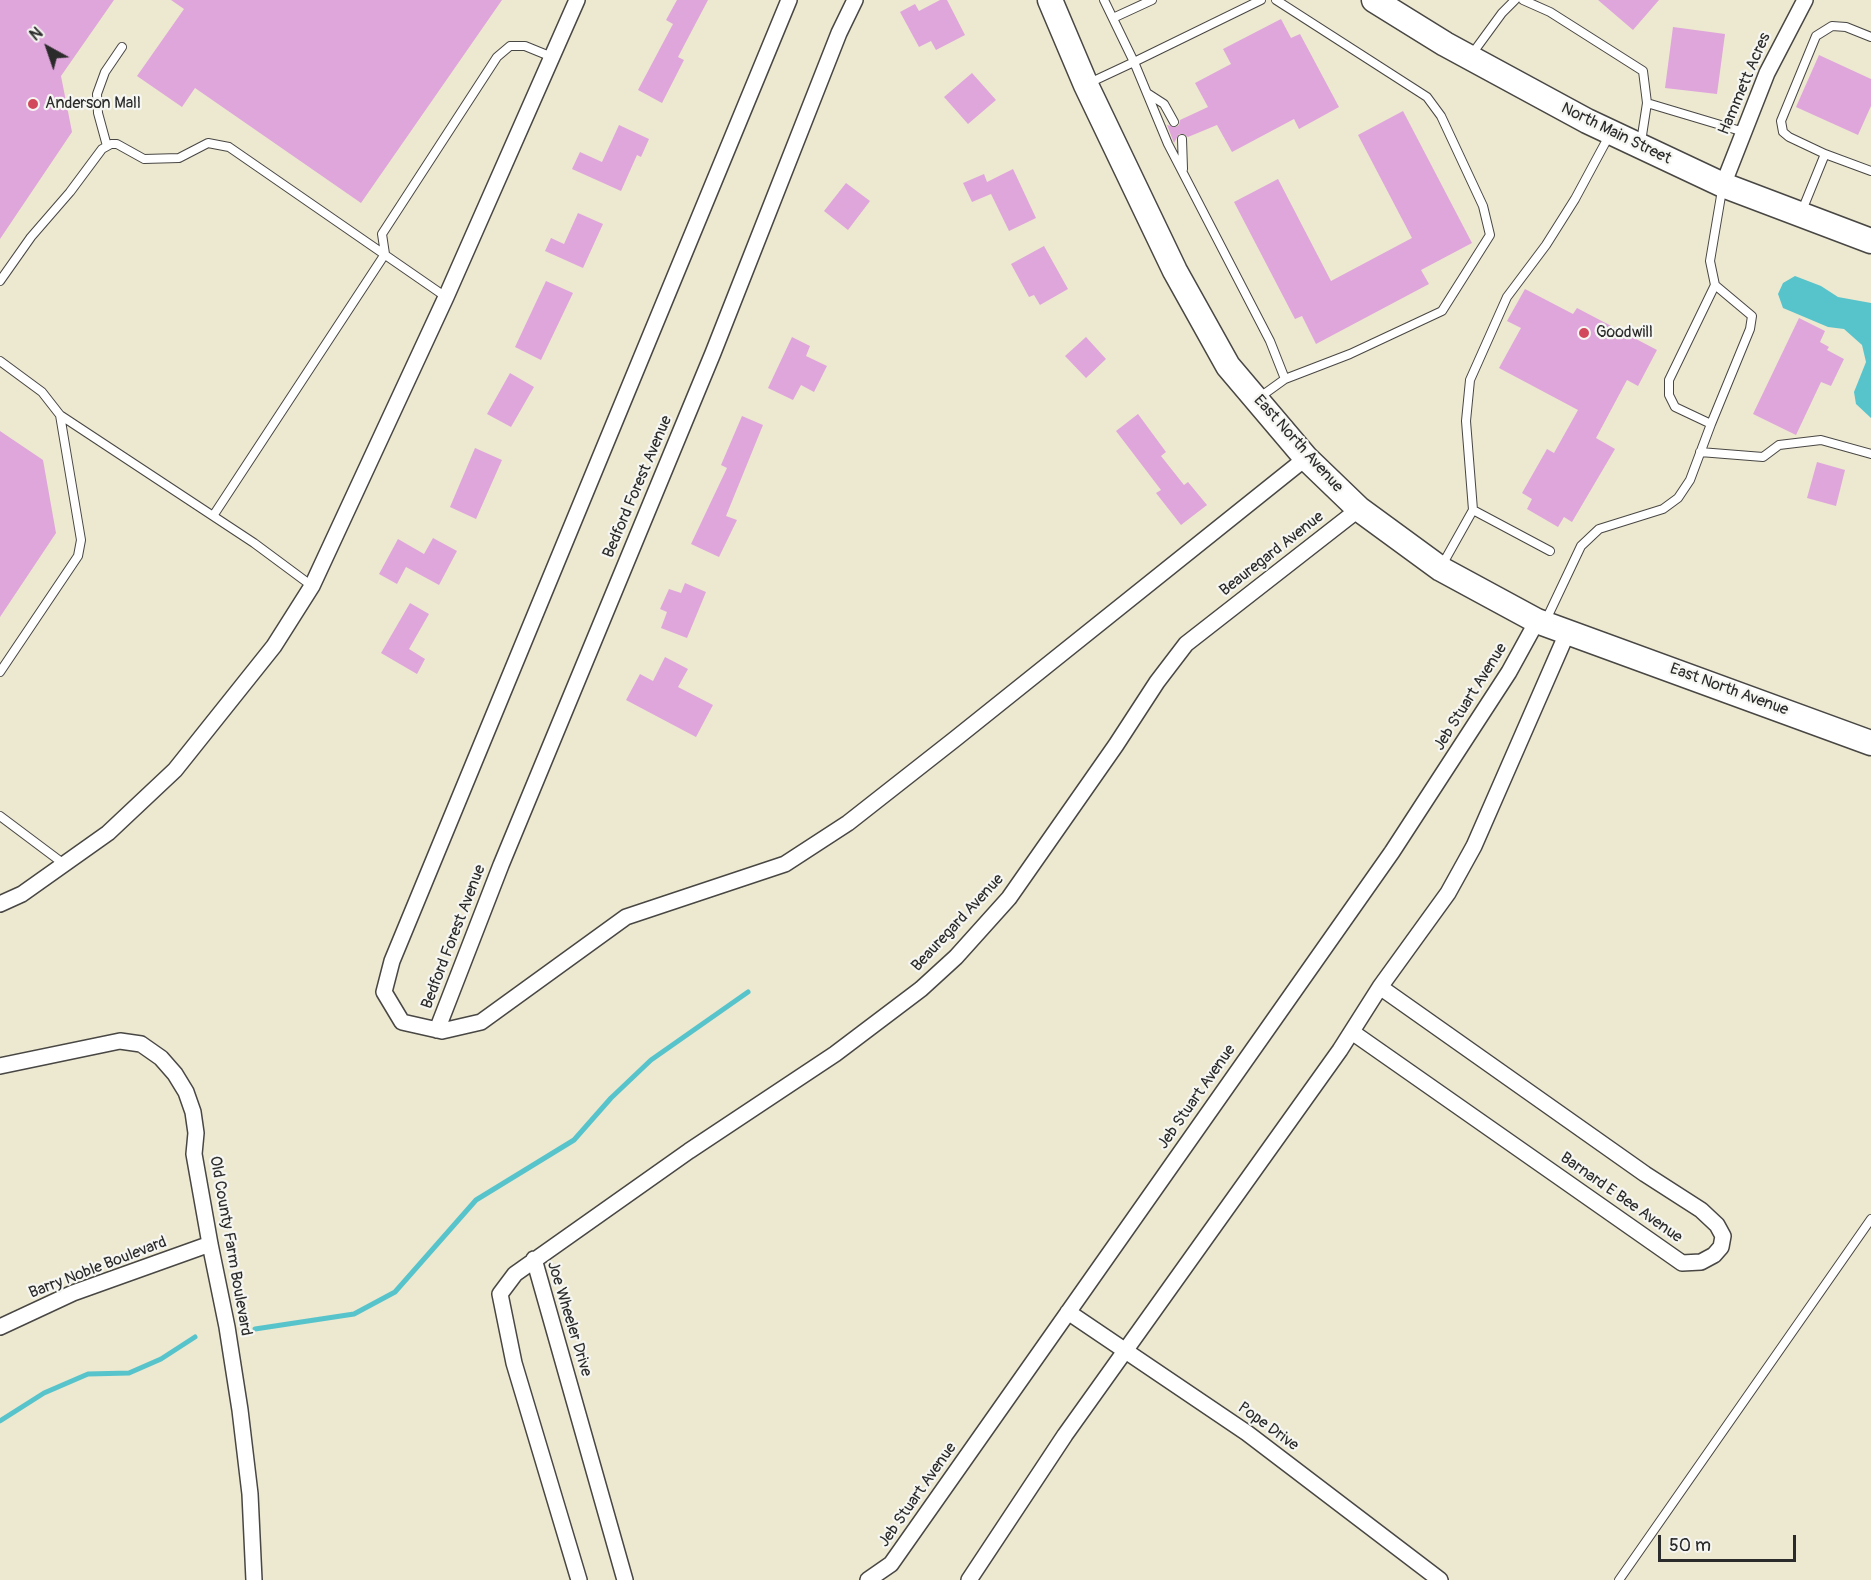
<!DOCTYPE html>
<html>
<head>
<meta charset="utf-8">
<style>
  body { margin:0 }
  #map { position:relative; width:1871px; height:1580px; overflow:hidden; background:#ede8d0; font-family:Pangolin,sans-serif }
  canvas { display:block }
  .north { position:absolute; left:18px; top:18px; width:60px; height:60px; -webkit-text-stroke:4px #f6f6f2; paint-order:stroke; rotate:320deg; font-size:16px; font-weight:700; line-height:24px; text-align:center; color:#2b2b2b }
  .north::after { content:''; display:block; margin:auto; width:21px; height:27px; background:#2b2b2b; clip-path:polygon(50% 0,100% 100%,50% 72%,0 100%) }
  .scale { position:absolute; left:1658px; top:1535px; width:138px; height:27px; box-sizing:border-box; border:3px solid #2b2b2b; border-top:0; padding-left:8px; font-size:18px; line-height:21px; white-space:nowrap; color:#2b2b2b; -webkit-text-stroke:4px #f6f6f2; paint-order:stroke }
</style>
</head>
<body>
<div id="map">
<canvas width="1871" height="1580"></canvas>
<div class="north">N</div>
<div class="scale">50 m</div>
</div>
<script>
const g = document.querySelector('canvas').getContext('2d');
g.lineJoin = 'round';
function paint(path, color) {
  g.fillStyle = color;
  g.fill(path, 'evenodd');
}
function toPath(rows) {
  const path = new Path2D();
  for (const r of rows) {
    path.moveTo(r[0], r[1]);
    for (let i = 2; i < r.length; i += 2) path.lineTo(r[i], r[i + 1]);
  }
  return path;
}
function trace(path, color, width, dash) {
  g.strokeStyle = color;
  g.lineWidth = width;
  g.lineCap = dash ? 'butt' : 'round';
  g.setLineDash(dash || []);
  g.stroke(path);
}
function label(font, color, halo, rows, align = 'center') {
  g.font = font + ' Pangolin,sans-serif';
  g.lineWidth = 4.5;
  g.setLineDash([]);
  g.textBaseline = 'middle';
  g.strokeStyle = halo;
  g.fillStyle = color;
  for (const [text, x, y, turn = 0] of rows) {
    g.save();
    g.translate(x, y);
    g.rotate((+turn || 0) * Math.PI / 180);
    g.textAlign = isNaN(turn) ? turn : align;
    if (halo) g.strokeText(text, 0, 0);
    g.fillText(text, 0, 0);
    g.restore();
  }
}
paint(toPath([
  [1795,276,1821,286,1838,297,1871,303,1871,418,1856,404,1854,392,1866,362,1862,345,1844,329,1828,327,1783,308,1778,294,1783,283]
]), '#57c4cc');
trace(toPath([
  [255,1329,354,1314,395,1292,476,1200,574,1140,611,1098,651,1060,748,992],
  [0,1421,44,1393,88,1374,129,1373,161,1359,195,1337]
]), '#57c4cc', 5);
paint(toPath([
  [0,0,114,0,61,76,72,132,0,239],
  [171,0,502,0,361,203,195,88,182,107,137,76,184,9],
  [677,0,708,0,678,57,684,60,662,103,638,90,673,24,666,20],
  [940,0,947,0,965,35,936,50,931,41,919,47,900,12,915,4,919,11],
  [1598,0,1659,0,1633,30],
  [1281,19,1291,38,1300,34,1339,107,1299,129,1294,119,1232,152,1217,125,1188,137,1184,134,1179,134,1174,143,1167,125,1176,127,1179,125,1180,120,1208,107,1195,83,1231,64,1223,49],
  [1673,27,1725,34,1717,94,1665,88],
  [1819,55,1871,79,1871,106,1858,135,1796,107],
  [972,73,996,100,968,124,944,97],
  [1403,111,1472,243,1421,270,1429,284,1316,344,1302,316,1295,319,1234,202,1278,179,1331,281,1412,238,1358,135],
  [619,125,649,139,641,157,637,155,621,191,572,169,580,152,602,162],
  [1013,169,1036,218,1009,231,991,194,972,202,963,183,984,174,987,182],
  [846,183,870,201,848,230,824,211],
  [578,213,603,224,583,268,545,251,551,238,564,244],
  [1044,246,1068,289,1040,305,1034,295,1029,297,1011,264],
  [546,281,573,293,541,360,515,347],
  [1525,289,1573,314,1577,308,1657,350,1638,386,1627,380,1596,438,1615,449,1572,522,1564,517,1558,527,1527,509,1532,499,1522,493,1547,449,1554,453,1578,410,1499,368,1521,328,1507,321],
  [1799,318,1825,331,1820,342,1829,347,1827,350,1844,359,1831,386,1821,382,1796,435,1753,414],
  [792,337,810,346,806,356,827,366,814,392,801,385,793,400,768,388],
  [1086,337,1106,359,1086,378,1065,356],
  [510,373,534,387,511,427,487,414],
  [1138,414,1166,452,1161,456,1184,485,1188,482,1207,505,1181,525,1156,493,1161,490,1116,431],
  [742,416,763,425,726,516,737,520,719,557,691,544,727,468,721,465],
  [0,431,43,460,56,533,0,617],
  [475,448,502,460,476,519,450,507],
  [1817,462,1845,470,1836,506,1807,498],
  [433,538,457,551,439,585,406,567,397,584,379,574,398,539,424,554],
  [685,583,706,592,687,638,661,628,667,612,660,609,669,589,681,593],
  [410,603,429,614,409,649,425,659,417,674,381,653],
  [665,657,688,669,678,687,713,705,696,737,626,700,640,674,653,681]
]), '#dfa6db');
const lane = toPath([
  [1261,0,1134,62,1168,144,1270,341,1285,379],
  [1523,0,1550,12,1643,71,1647,103,1641,142],
  [1113,18,1152,0],
  [1871,37,1846,27,1832,26,1816,36,1781,121,1783,132,1789,137,1825,154,1871,171],
  [1472,54,1502,13,1515,0],
  [1087,84,1134,62,1104,0],
  [1147,93,1164,104,1174,122],
  [1647,103,1744,132],
  [1182,139,1183,169],
  [107,146,98,113,97,94,105,72,122,47],
  [1801,213,1825,154],
  [0,281,31,237,70,192,102,149,111,144,117,144,144,159,179,158,208,143,229,147,446,297],
  [0,361,42,392,60,415,254,543,312,586],
  [1260,397,1285,379,1350,354,1442,311,1490,235,1483,206,1441,116,1427,97,1276,0],
  [1711,424,1675,407,1669,395,1669,380,1715,285],
  [1700,452,1763,457,1779,445,1821,440,1871,454],
  [1473,510,1550,551],
  [213,516,385,254,382,234,497,57,510,46,525,46,552,57],
  [1441,567,1473,510,1466,421,1470,380,1507,297,1546,245,1575,199,1610,134],
  [1545,622,1581,546,1599,529,1663,509,1678,498,1690,480,1711,424,1750,329,1752,316,1715,285,1710,261,1722,190],
  [0,672,78,556,81,540,60,415],
  [0,816,64,864],
  [1619,1580,1871,1219]
]);
const street = toPath([
  [789,0,392,961,384,992,402,1022,442,1031,481,1022,626,917,785,864,848,823,955,739,1306,458],
  [1723,185,1767,73,1805,0],
  [0,904,22,894,108,833,175,770,274,646,312,586,446,297,577,0],
  [437,1030,501,865,713,353,839,33,855,0],
  [1352,1032,1682,1263,1701,1262,1714,1255,1721,1247,1723,1236,1717,1225,1701,1210,1645,1174,1380,987],
  [0,1066,120,1041,141,1044,161,1058,175,1074,186,1092,193,1112,196,1133,194,1154,210,1244,227,1327,240,1410,250,1494,254,1580],
  [534,1259,625,1580],
  [1068,1312,1247,1433,1440,1580],
  [0,1327,73,1293,210,1244],
  [579,1580,514,1363,500,1294,515,1274,689,1151,835,1054,921,989,956,957,1009,898,1116,745,1157,682,1186,644,1359,509],
  [868,1580,891,1564,1392,852,1509,672,1537,621],
  [969,1580,1065,1435,1340,1050,1380,987,1448,893,1474,846,1568,631]
]);
const primary = toPath([
  [1050,0,1086,85,1175,271,1228,366,1306,458,1359,509,1441,569,1537,621,1871,743],
  [1374,0,1445,44,1587,121,1723,185,1871,241]
]);
trace(lane, '#484744', 10);
trace(street, '#484744', 18);
trace(primary, '#484744', 27);
trace(lane, '#fff', 8);
trace(street, '#fff', 15);
trace(primary, '#fff', 24);
for (const [x, y, r, color] of [
  [33,104,6,"#d1495b"],
  [1584,333,6,"#d1495b"]
]) {
  const dot = new Path2D();
  dot.arc(x, y, r, 0, 2 * Math.PI);
  g.fillStyle = color;
  g.fill(dot);
  trace(dot, '#f6f6f2', 2);
}
label('16px', '#2b2b2b', '#f6f6f2', [
  ["Hammett Acres",1745,84,-67],
  ["North Main Street",1616,134,26],
  ["East North Avenue",1298,444,48],
  ["Bedford Forest Avenue",638,487,-67],
  ["Beauregard Avenue",1272,554,-38],
  ["East North Avenue",1729,690,20],
  ["Jeb Stuart Avenue",1471,697,-58],
  ["Beauregard Avenue",958,923,-47],
  ["Bedford Forest Avenue",454,937,-69],
  ["Jeb Stuart Avenue",1197,1097,-55],
  ["Barnard E Bee Avenue",1621,1198,35],
  ["Old County Farm Boulevard",230,1246,80],
  ["Barry Noble Boulevard",98,1268,-21],
  ["Joe Wheeler Drive",569,1319,73],
  ["Pope Drive",1268,1427,36],
  ["Jeb Stuart Avenue",918,1495,-55]
]);
label('16px', '#2b2b2b', '#f6f6f2', [
  ["Anderson Mall",45,104],
  ["Goodwill",1596,333]
], 'left');
</script>
</body>
</html>
